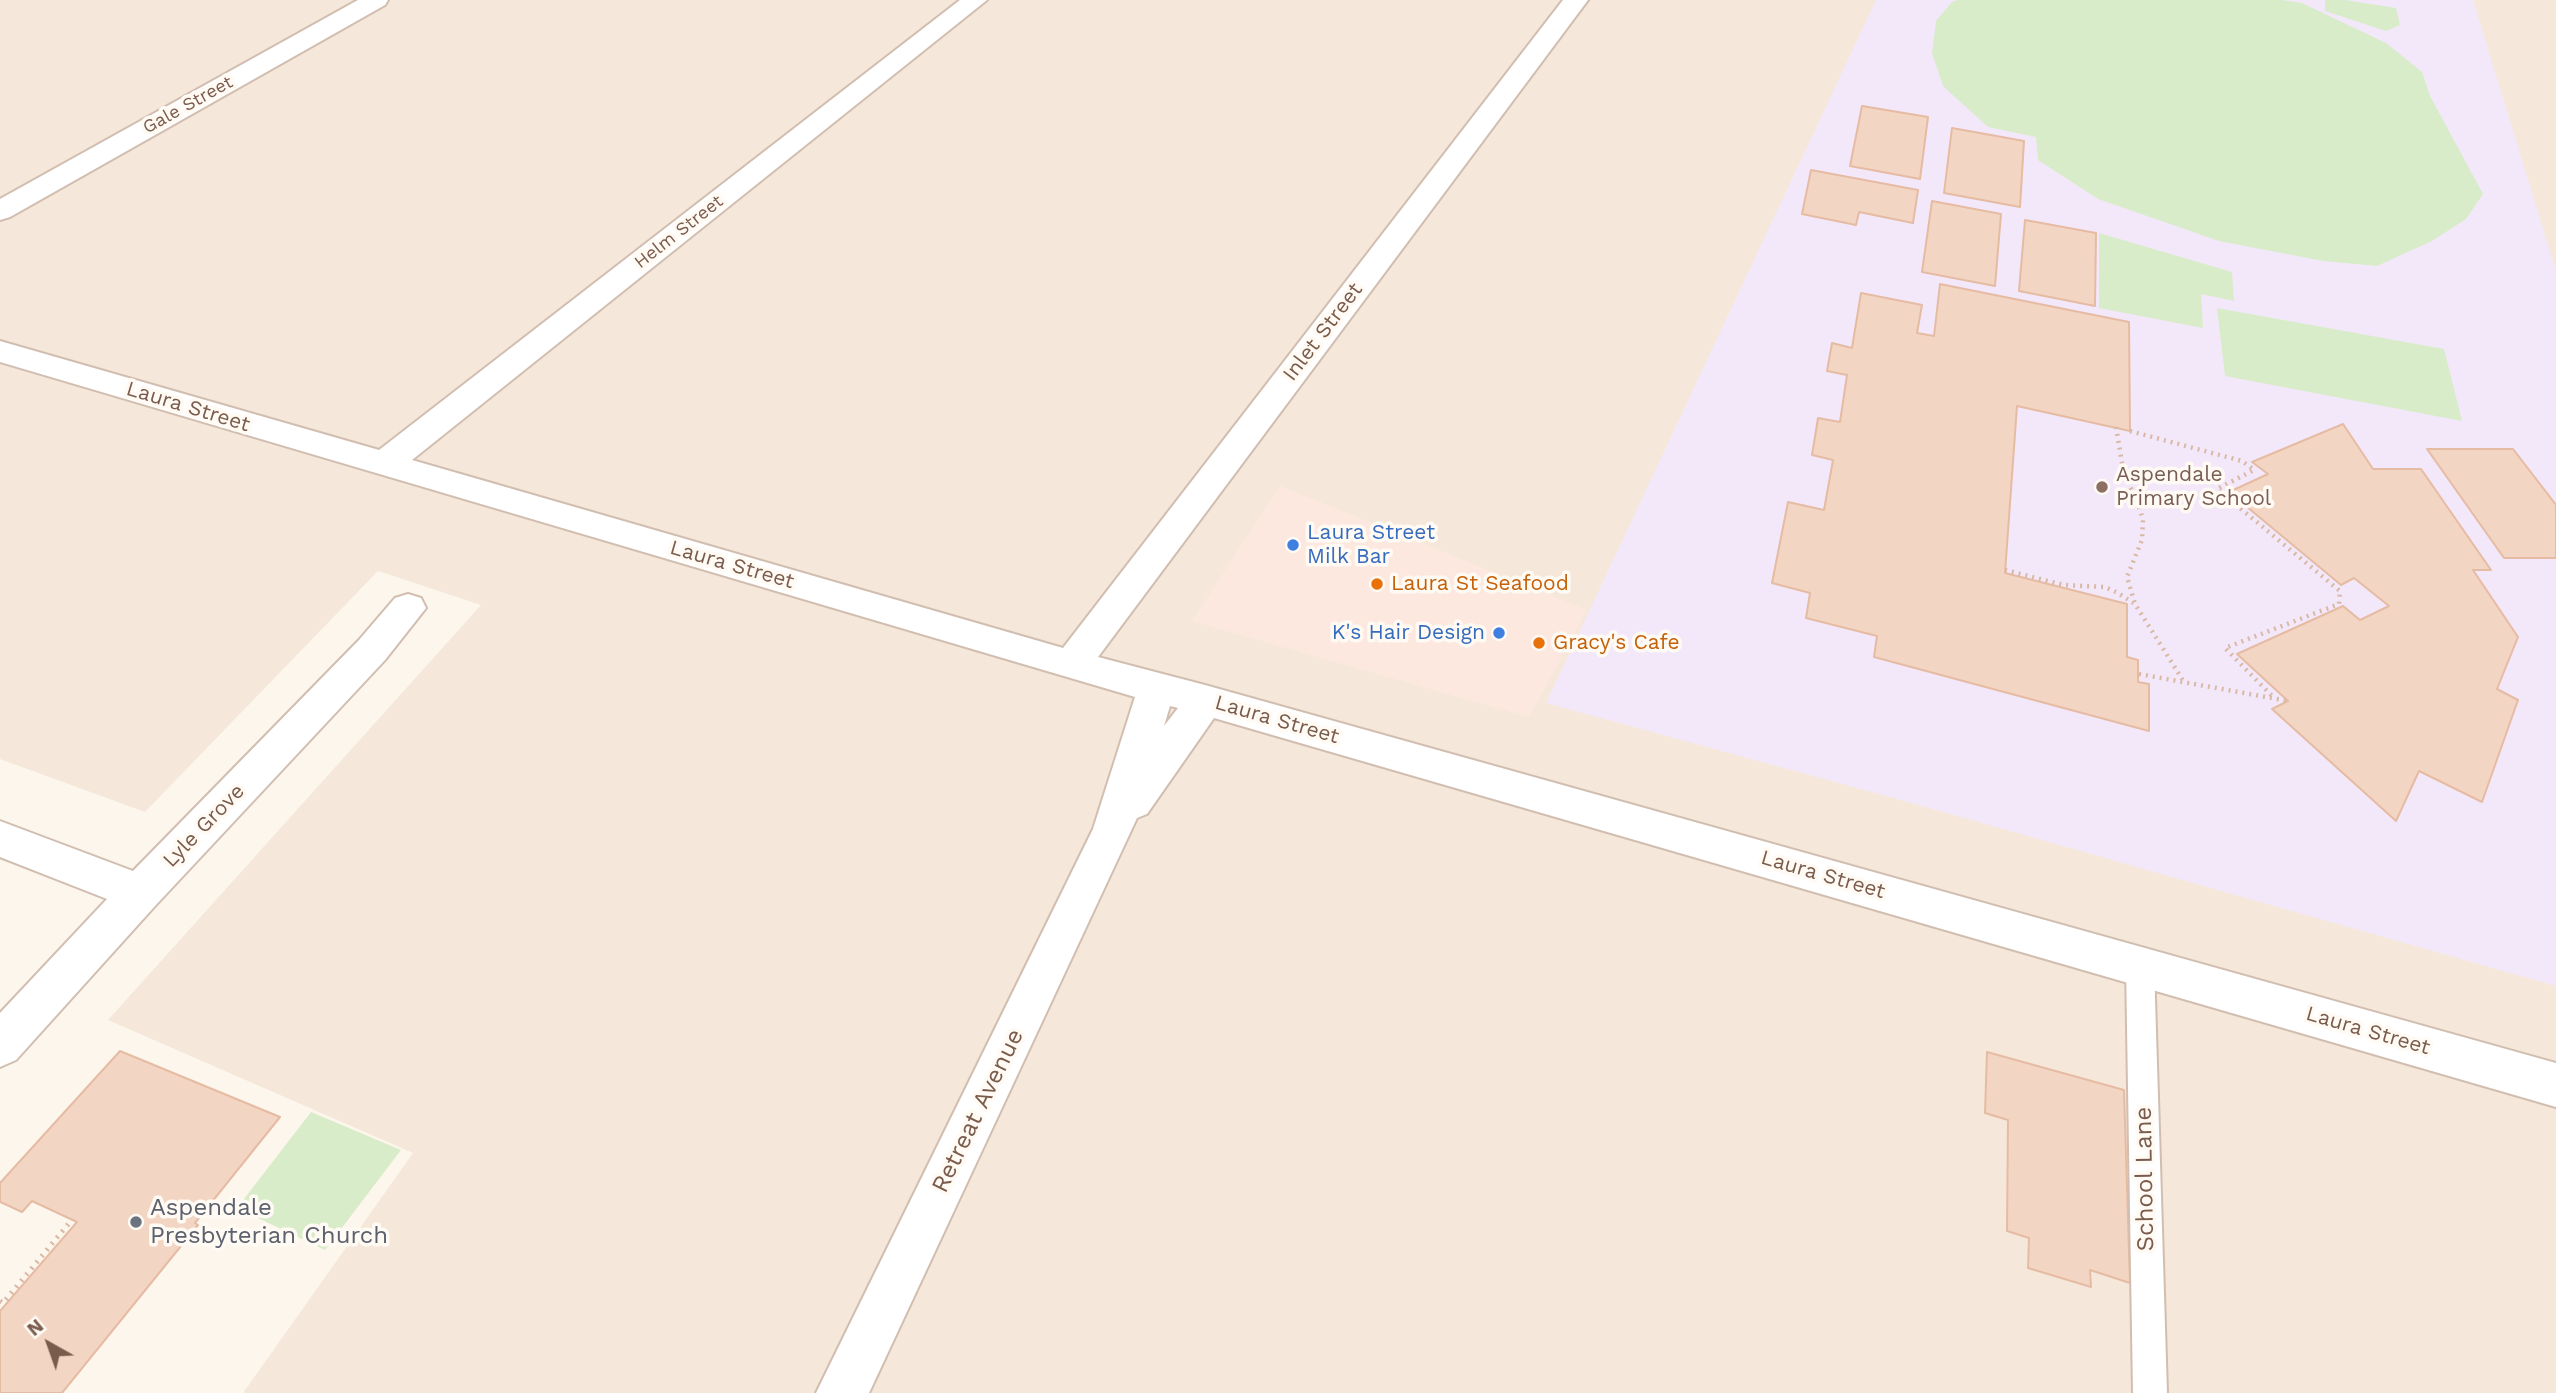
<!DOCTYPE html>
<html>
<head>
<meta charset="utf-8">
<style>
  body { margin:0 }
  #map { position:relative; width:2556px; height:1393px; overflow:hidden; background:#fdf6ec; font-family:"Work Sans",sans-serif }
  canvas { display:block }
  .north { position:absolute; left:14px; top:1309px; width:70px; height:70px; -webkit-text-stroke:5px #fffaf3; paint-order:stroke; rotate:320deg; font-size:19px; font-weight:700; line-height:28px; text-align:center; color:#7a5c4d }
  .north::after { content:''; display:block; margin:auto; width:24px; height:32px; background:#7a5c4d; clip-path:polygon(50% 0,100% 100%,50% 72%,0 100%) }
</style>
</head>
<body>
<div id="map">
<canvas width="2556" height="1393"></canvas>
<div class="north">N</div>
</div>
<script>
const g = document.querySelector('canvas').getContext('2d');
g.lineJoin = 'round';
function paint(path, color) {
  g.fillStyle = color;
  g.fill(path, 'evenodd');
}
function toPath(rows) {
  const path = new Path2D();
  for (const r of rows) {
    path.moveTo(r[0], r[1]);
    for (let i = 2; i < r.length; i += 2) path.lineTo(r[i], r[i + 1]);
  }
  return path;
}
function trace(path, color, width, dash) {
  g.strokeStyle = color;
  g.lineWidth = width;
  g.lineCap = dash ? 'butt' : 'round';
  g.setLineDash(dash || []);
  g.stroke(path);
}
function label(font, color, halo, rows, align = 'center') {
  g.font = font + ' "Work Sans",sans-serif';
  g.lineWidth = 7;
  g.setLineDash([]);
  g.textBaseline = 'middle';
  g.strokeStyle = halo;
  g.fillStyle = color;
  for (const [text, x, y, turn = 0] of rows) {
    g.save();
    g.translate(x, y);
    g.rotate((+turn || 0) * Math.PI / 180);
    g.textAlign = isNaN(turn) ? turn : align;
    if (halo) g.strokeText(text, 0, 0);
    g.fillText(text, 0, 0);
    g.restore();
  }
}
paint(toPath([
  [0,0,2556,0,2556,1393,243,1393,413,1153,108,1020,481,605,378,571,145,812,0,759]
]), '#f5e8da');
paint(toPath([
  [1280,486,1587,610,1529,717,1192,621]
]), '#fde8e0');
paint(toPath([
  [1876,0,2473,0,2556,271,2556,986,1901,800,1546,703]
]), '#f3e8fa');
paint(toPath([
  [1957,0,2282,0,2302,3,2386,43,2422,72,2430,96,2483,194,2466,219,2432,241,2377,266,2323,261,2219,241,2098,199,2038,160,2036,137,1988,127,1943,86,1932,53,1936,21,1952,2],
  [2325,0,2345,0,2396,8,2400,25,2386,31,2325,11],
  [2099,233,2232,272,2234,301,2201,294,2203,328,2099,308],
  [2217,308,2444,349,2462,421,2225,376],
  [311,1112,401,1150,325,1250,237,1208]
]), '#d8ecc9');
const building = toPath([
  [1862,106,1928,117,1920,179,1850,166,1862,106],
  [1952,128,2024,141,2020,207,1944,193,1952,128],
  [1811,170,1918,190,1913,223,1859,212,1856,225,1802,214,1811,170],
  [1932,201,2001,214,1995,286,1922,272,1932,201],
  [2025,220,2096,233,2095,306,2019,291,2025,220],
  [1940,284,2129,322,2130,431,2017,406,2005,573,2127,604,2127,657,2138,660,2138,682,2149,684,2149,731,1874,657,1877,636,1806,618,1810,593,1772,583,1788,502,1824,510,1833,460,1812,455,1818,418,1840,422,1847,375,1827,371,1832,343,1852,348,1861,293,1922,305,1917,333,1934,336,1940,284],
  [2343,424,2373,469,2421,469,2491,570,2473,570,2518,637,2497,689,2518,700,2482,802,2419,771,2396,821,2272,709,2288,701,2237,654,2343,606,2360,620,2389,606,2354,578,2341,585,2229,492,2268,474,2252,462,2343,424],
  [2427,449,2513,449,2556,505,2556,558,2504,558,2427,449],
  [120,1051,280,1117,195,1223,198,1225,62,1393,0,1393,0,1311,77,1222,32,1201,22,1212,0,1202,0,1183,120,1051],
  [1987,1052,2124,1090,2130,1283,2090,1270,2091,1287,2028,1268,2029,1238,2007,1231,2008,1120,1985,1113,1987,1052]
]);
paint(building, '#f3d5c3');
trace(building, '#e6bba3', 2);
const service = toPath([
  [2140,952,2150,956,2154,965,2167,1393,2133,1393,2126,965,2130,956,2140,952]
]);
const minor = toPath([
  [358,0,388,0,385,5,10,217,0,220,0,199,358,0],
  [960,0,987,0,412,460,1063,648,1563,0,1588,0,1098,657,1205,685,2556,1063,2556,1107,1214,718,1147,814,1137,818,869,1393,816,1393,1093,829,1135,697,0,362,0,341,379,450,960,0],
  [1170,706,1178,708,1164,726,1170,706],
  [408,594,421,598,426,608,385,660,155,906,16,1060,0,1067,0,1013,107,899,0,857,0,821,133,871,359,640,395,598,408,594]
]);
trace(service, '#d1beb0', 4);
trace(minor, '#d1beb0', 4);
trace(toPath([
  [2116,427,2124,475,2137,500,2143,520,2142,540,2127,577,2135,604],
  [2130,431,2242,461,2254,470,2217,489,2340,591,2339,604,2225,648,2275,699],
  [2005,570,2064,585,2105,587,2118,593,2135,604,2184,682],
  [2139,674,2288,701]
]), '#d9b8a5', 4.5, [2, 5]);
trace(toPath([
  [0,1301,3,1303,70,1222]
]), '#d9b8a5', 5, [2, 6]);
paint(service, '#fff');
paint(minor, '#fff');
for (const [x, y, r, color] of [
  [2102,487,7,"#8d6e63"],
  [1293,545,7,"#3f7fe0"],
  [1377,584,7,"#e8710a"],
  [1499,633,7,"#3f7fe0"],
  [1539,643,7,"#e8710a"],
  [136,1222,7,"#6b7280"]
]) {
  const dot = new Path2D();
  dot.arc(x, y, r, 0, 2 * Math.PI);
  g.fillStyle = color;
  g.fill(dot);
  trace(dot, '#fffaf3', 2.5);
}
label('18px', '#7a5c4d', '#fffaf3', [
  ["Gale Street",188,105,-29],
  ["Helm Street",679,232,-38]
]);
label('21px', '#7a5c4d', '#fffaf3', [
  ["Inlet Street",1323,332,-53],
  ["Laura Street",188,407,17],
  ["Laura Street",732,565,16],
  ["Laura Street",1277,720,16],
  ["Lyle Grove",204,826,-46],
  ["Laura Street",1823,875,16],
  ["Laura Street",2368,1031,16]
]);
label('21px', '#785e54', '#fffaf3', [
  ["Aspendale",2116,475],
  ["Primary School",2116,499]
], 'left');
label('21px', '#366cbe', '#fffaf3', [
  ["Laura Street",1307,533],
  ["Milk Bar",1307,557],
  ["K's Hair Design",1485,633,"right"]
], 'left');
label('21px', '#c56008', '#fffaf3', [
  ["Laura St Seafood",1391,584],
  ["Gracy's Cafe",1553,643]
], 'left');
label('24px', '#7a5c4d', '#fffaf3', [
  ["Retreat Avenue",978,1111,-64],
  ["School Lane",2145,1179,-91]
]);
label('24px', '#5b616d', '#fffaf3', [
  ["Aspendale",150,1208],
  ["Presbyterian Church",150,1236]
], 'left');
</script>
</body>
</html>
